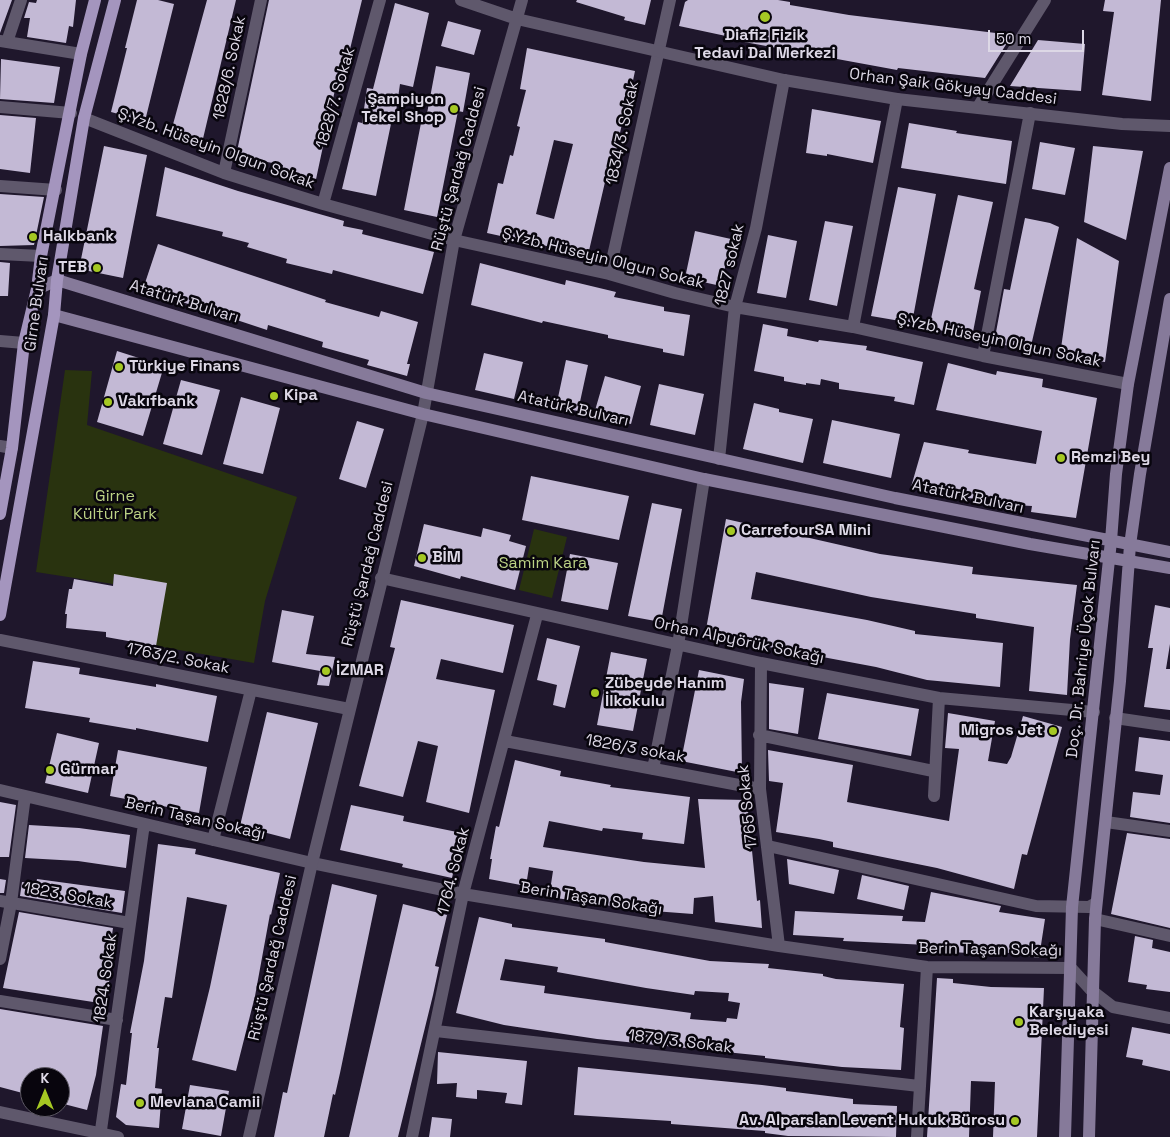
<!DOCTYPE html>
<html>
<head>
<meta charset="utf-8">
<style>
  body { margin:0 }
  #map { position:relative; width:1170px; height:1137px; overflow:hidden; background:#1f172c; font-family:"Space Grotesk",sans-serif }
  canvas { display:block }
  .north { position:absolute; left:20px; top:1067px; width:50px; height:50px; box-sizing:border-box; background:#08050d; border:1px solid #5d5964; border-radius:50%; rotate:0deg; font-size:14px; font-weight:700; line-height:20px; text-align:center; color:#ddd8e6 }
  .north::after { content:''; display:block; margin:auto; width:18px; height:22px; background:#a5c823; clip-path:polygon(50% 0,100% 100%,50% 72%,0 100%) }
  .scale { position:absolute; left:988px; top:30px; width:96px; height:22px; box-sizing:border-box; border:2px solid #ddd8e6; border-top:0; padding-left:6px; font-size:15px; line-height:18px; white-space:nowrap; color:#ddd8e6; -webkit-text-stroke:4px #08050d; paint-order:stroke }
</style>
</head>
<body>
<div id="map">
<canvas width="1170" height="1137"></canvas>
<div class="north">K</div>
<div class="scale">50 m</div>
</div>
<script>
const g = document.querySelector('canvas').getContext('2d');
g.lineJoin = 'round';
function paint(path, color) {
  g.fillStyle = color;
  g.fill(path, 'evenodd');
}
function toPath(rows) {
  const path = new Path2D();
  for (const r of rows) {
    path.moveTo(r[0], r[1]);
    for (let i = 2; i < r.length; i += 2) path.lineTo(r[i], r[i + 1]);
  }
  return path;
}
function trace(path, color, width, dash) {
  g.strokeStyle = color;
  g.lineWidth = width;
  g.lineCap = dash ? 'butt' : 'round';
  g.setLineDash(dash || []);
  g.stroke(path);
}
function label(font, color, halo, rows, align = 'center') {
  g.font = font + ' "Space Grotesk",sans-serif';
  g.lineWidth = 5;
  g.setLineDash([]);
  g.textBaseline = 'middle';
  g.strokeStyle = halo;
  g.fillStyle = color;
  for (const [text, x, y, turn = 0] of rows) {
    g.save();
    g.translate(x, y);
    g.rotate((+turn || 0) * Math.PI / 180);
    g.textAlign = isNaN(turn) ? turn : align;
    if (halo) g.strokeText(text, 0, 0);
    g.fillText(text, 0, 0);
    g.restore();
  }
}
paint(toPath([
  [65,370,92,371,87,425,297,497,265,601,254,663,156,646,114,575,113,584,36,572],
  [534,529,567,537,552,598,519,590]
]), '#29330f');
paint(toPath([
  [0,0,12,0,0,33],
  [37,0,76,0,73,27,69,26,66,43,27,37,30,18,24,18,29,2,36,3],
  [137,0,158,0,174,4,145,121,111,112,127,48,125,48],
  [207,0,236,0,201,147,169,139],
  [269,0,362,0,341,86,336,85,315,184,281,177,283,165,236,156],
  [577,0,651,0,645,25,624,20,625,17,576,2],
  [688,0,778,0,790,2,790,5,849,15,1012,35,985,78,898,68,897,70,739,41,740,39,679,26,685,2],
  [1105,0,1161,0,1151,101,1102,95,1114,12,1103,11],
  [395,3,429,13,413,87,400,84,395,119,392,119,376,196,342,189,358,122,362,123,367,88,373,89],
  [448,21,481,30,474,55,441,46],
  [1038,40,1085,44,1081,91,1010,86],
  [527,48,635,71,626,114,624,114,616,152,612,152,588,255,487,233,498,183,503,184,510,155,513,156,519,131,520,127,517,126,526,90,520,89],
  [554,140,573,144,554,219,536,214],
  [1,59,60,67,54,103,0,99],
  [436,66,470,73,463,112,458,111,437,217,404,210,421,123,425,124],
  [812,109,881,121,873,163,827,154,827,156,806,153],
  [0,115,36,118,30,173,0,169],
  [909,123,957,131,956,133,1012,141,1006,184,901,168],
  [1040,142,1075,148,1065,195,1032,189],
  [104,146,147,155,123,278,79,269],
  [1093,146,1143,151,1126,240,1084,222],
  [165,167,238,191,344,221,343,226,363,230,362,234,434,252,423,294,333,270,332,274,286,263,287,259,247,247,249,243,222,236,223,232,156,216],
  [898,187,936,194,912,323,871,316],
  [0,194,44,197,34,245,0,246],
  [958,195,993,202,974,289,981,291,972,337,929,328],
  [1025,218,1050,223,1059,227,1030,350,994,343,1004,289,1010,290],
  [825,221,853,226,837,306,809,300],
  [695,231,731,239,721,286,685,278],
  [768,235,797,241,786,298,757,293],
  [1077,238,1119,261,1105,362,1060,355],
  [158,244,326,300,325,302,379,317,381,311,418,322,407,364,410,364,407,376,367,365,369,360,322,347,323,342,268,325,267,330,143,289],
  [0,262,10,263,8,296,0,296],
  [480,263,565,285,566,280,616,292,614,297,664,307,664,311,690,315,684,356,663,352,663,349,608,338,608,335,543,321,542,323,471,305],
  [763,324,788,329,787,336,818,342,819,340,867,346,866,350,923,362,914,405,894,401,895,397,839,389,839,383,821,379,820,385,806,383,806,385,784,381,784,377,754,371],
  [117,351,164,366,143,436,97,422],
  [484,353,523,362,514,399,475,390],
  [566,360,588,365,578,411,556,407],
  [948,363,996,375,997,371,1043,379,1042,387,1097,398,1076,518,1031,512,1032,506,996,504,995,500,967,498,911,487,924,442,969,450,968,453,1036,464,1042,431,936,410],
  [605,376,641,386,631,424,594,414],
  [181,380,220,390,202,455,163,444],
  [659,384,704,394,695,435,650,425],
  [241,397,280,408,263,474,223,464],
  [754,403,779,409,779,412,813,419,803,463,743,449],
  [832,420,900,434,891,478,823,463],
  [357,421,384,429,366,488,339,479],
  [531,476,629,496,619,540,522,520],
  [652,503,682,509,661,622,628,616],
  [726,519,880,554,973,567,972,574,1077,585,1070,639,1067,695,1029,691,1034,627,976,618,976,614,871,597,756,572,751,599,867,620,915,631,915,634,1003,643,1000,687,927,680,876,667,705,635],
  [424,524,481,537,483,528,511,535,509,541,526,546,515,590,461,576,460,579,414,566],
  [570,554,618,563,608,610,561,601],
  [114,574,167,583,156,646,106,637,106,632,66,628,67,614,65,614,69,589,72,589,74,579,113,586],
  [401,600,514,625,503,673,441,659,436,679,495,690,469,813,426,802,438,746,418,741,403,797,359,786,395,648,390,647],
  [1155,605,1170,608,1170,644,1166,669,1170,669,1170,710,1144,707,1153,648,1148,648],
  [282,610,314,616,306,654,335,657,329,686,317,685,320,671,272,662],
  [547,638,580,646,565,708,553,705,557,685,537,680],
  [611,652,647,659,633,731,597,725],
  [33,661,80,668,79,674,156,687,156,684,217,696,208,742,136,728,136,730,89,722,90,718,25,708],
  [699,670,744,679,741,702,742,773,681,761],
  [769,683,804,688,798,734,769,729],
  [827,693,919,709,911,756,818,739],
  [267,712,318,723,290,839,240,826],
  [948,713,995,721,988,761,1007,764,1011,757,1023,716,1062,727,1027,855,1022,854,1014,889,937,868,833,847,833,842,819,839,776,832,783,783,769,781,768,750,853,765,847,802,949,821,959,749,945,748],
  [57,733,99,743,88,793,45,783],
  [1139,737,1170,741,1170,823,1130,817,1133,792,1160,795,1163,775,1135,771],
  [118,750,207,767,199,813,110,796],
  [515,760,561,771,560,776,611,785,610,787,690,797,684,844,642,839,643,833,603,828,602,831,549,821,543,847,644,862,705,868,698,799,747,800,757,901,760,900,762,928,715,922,713,896,694,898,693,914,640,910,549,897,553,871,529,867,526,886,489,879,492,859,490,859,496,826,499,827],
  [0,802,16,805,9,857,0,857],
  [351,805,404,816,403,821,462,833,452,878,402,867,403,864,340,850],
  [29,825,79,828,130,835,126,868,78,861,25,858],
  [1127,833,1170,839,1170,928,1111,914],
  [158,844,196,849,195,854,280,873,271,915,270,914,255,996,236,1071,192,1060,210,987,227,905,187,897,172,998,165,997,157,1048,159,1048,155,1088,162,1089,159,1128,126,1125,116,1117,121,1084,126,1085,132,1033,130,1033,144,961],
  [787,859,839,870,834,894,789,884],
  [862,875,909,886,904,910,857,899],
  [0,879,6,880,4,893,0,893],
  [37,879,125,891,122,913,20,896,22,882,36,884],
  [332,884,377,895,340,1073,335,1095,333,1094,324,1137,274,1137,283,1092,287,1093],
  [931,892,1001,906,999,912,1045,919,1039,958,992,950,992,954,949,952,949,946,843,941,844,938,793,935,795,911,903,916,902,921,925,922],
  [403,904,447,915,435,966,439,967,433,995,398,1137,349,1137],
  [19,912,113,928,106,975,110,975,106,1004,3,988],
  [479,917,512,924,512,927,605,939,605,942,710,961,769,964,768,968,823,974,823,976,836,979,904,984,900,1027,904,1028,901,1070,842,1067,765,1058,765,1056,597,1039,504,1025,456,1013],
  [505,959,558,967,557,972,646,988,694,995,695,991,729,993,728,1001,740,1003,737,1019,727,1018,726,1022,690,1019,691,1013,544,993,545,986,500,980],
  [1135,936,1153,940,1152,948,1170,952,1170,992,1146,989,1147,985,1128,982],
  [937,978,953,979,953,983,991,987,1044,988,1037,1137,993,1137,995,1082,971,1081,969,1137,927,1137],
  [0,1009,103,1026,96,1075,87,1110,60,1103,60,1077,30,1077,30,1095,0,1087],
  [1132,1027,1170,1034,1170,1071,1142,1065,1143,1060,1126,1057],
  [438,1052,527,1061,522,1105,505,1103,507,1093,477,1090,477,1099,456,1097,457,1083,437,1084],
  [578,1067,762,1085,786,1088,786,1091,853,1099,853,1104,897,1106,896,1137,788,1136,765,1133,765,1131,671,1124,671,1121,574,1115],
  [190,1085,229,1091,221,1136,182,1129],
  [432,1117,452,1119,450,1137,429,1137]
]), '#c3b9d5');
trace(toPath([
  [0,41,81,54],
  [7,42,21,0],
  [0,107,71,113],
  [978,107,1045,0],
  [84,118,224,173,323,204,454,240,609,274,675,293,735,307,853,327,983,356,1128,384],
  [224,173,261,0],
  [0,186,56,190],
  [323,204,380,0],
  [0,254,41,256],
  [609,274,670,0],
  [853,327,897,99],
  [0,341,24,343],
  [983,356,1030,113],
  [0,446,12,448],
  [719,459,735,307,756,228,784,80],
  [381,578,761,663,939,698,1094,712],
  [0,640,349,709],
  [761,663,760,789,779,946],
  [1115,718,1170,726],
  [759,735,933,771],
  [505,741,760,789],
  [653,769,678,645,704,479],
  [0,790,312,863,463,894,779,946,927,967,1071,968,1091,990,1113,1007,1170,1018],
  [934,796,939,698],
  [1106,822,1170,831],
  [213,840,251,690],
  [768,846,1036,906,1089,907,1096,903],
  [0,901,130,923],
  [1095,919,1170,936],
  [0,959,11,903,25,796],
  [0,1001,117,1020],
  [436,1031,919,1086],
  [0,1112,118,1137],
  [100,1137,144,824],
  [412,1137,463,894,537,615],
  [917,1137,927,967]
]), '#5f586c', 12);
trace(toPath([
  [461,0,517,19,784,80,897,99,1122,124,1170,126],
  [249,1137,312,863,423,414,454,240,522,0]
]), '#5f586c', 12);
trace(toPath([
  [37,289,57,280,426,393,895,498,1170,552],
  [54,315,423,414,704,479,1030,544,1170,568],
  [1065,1137,1072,907,1111,541,1116,474,1128,384,1170,168],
  [1089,1137,1095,919,1120,681,1130,545,1140,474,1170,299]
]), '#867a9a', 12);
trace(toPath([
  [0,514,12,448,24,343,37,289,41,256,81,54,95,0],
  [0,615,54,315,57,280,84,118,115,0]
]), '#a495be', 12);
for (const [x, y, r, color] of [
  [765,17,6,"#a5c823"],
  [454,109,5,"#a5c823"],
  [33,237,5,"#a5c823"],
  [97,268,5,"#a5c823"],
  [119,367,5,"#a5c823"],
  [274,396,5,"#a5c823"],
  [108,402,5,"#a5c823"],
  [1061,458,5,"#a5c823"],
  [731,531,5,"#a5c823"],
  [422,558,5,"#a5c823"],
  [326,671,5,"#a5c823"],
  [595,693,5,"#a5c823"],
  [1053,731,5,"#a5c823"],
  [50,770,5,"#a5c823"],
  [1019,1022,5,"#a5c823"],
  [140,1103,5,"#a5c823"],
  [1015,1121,5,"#a5c823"]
]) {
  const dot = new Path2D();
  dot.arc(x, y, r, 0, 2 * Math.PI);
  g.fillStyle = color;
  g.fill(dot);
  trace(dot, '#08050d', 2);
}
label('bold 16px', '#ddd8e6', '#08050d', [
  ["Diafiz Fizik",765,36,"center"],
  ["Tedavi Dal Merkezi",765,54,"center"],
  ["Şampiyon",444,100,"right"],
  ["Tekel Shop",444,118,"right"],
  ["Halkbank",43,237],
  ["TEB",87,268,"right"],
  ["Türkiye Finans",129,367],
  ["Kipa",284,396],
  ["Vakıfbank",118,402],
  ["Remzi Bey",1071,458],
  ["CarrefourSA Mini",741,531],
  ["BİM",432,558],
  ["İZMAR",336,671],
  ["Zübeyde Hanım",605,684],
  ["İlkokulu",605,702],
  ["Migros Jet",1043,731,"right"],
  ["Gürmar",60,770],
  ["Karşıyaka",1029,1013],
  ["Belediyesi",1029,1031],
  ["Mevlana Camii",150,1103],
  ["Av. Alparslan Levent Hukuk Bürosu",1005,1121,"right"]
], 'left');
label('16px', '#ddd8e6', '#08050d', [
  ["1828/6. Sokak",230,68,-78],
  ["Orhan Şaik Gökyay Caddesi",953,87,7],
  ["1828/7. Sokak",336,98,-74],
  ["1834/3. Sokak",623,133,-78],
  ["Ş.Yzb. Hüseyin Olgun Sokak",216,149,20],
  ["Rüştü Şardağ Caddesi",459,169,-75],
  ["Ş.Yzb. Hüseyin Olgun Sokak",603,259,14],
  ["1827 sokak",730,265,-77],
  ["Atatürk Bulvarı",184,302,17],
  ["Girne Bulvarı",37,304,-82],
  ["Ş.Yzb. Hüseyin Olgun Sokak",999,341,12],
  ["Atatürk Bulvarı",573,409,13],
  ["Atatürk Bulvarı",968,497,12],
  ["Rüştü Şardağ Caddesi",368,564,-76],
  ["Orhan Alpyörük Sokağı",739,641,12],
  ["Doç. Dr. Bahriye Üçok Bulvarı",1084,649,-84],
  ["1763/2. Sokak",178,659,11],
  ["1826/3 sokak",635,749,10],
  ["1765 Sokak",748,807,-96],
  ["Berin Taşan Sokağı",195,819,13],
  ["1764. Sokak",454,871,-76],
  ["1823. Sokak",68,896,10],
  ["Berin Taşan Sokağı",591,899,9],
  ["Berin Taşan Sokağı",990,950,1],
  ["Rüştü Şardağ Caddesi",273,958,-77],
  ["1824. Sokak",106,978,-82],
  ["1879/3. Sokak",680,1042,7]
]);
label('16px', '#bcd285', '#08050d', [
  ["Girne",115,497],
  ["Kültür Park",115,515],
  ["Samim Kara",543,564]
]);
</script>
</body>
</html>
